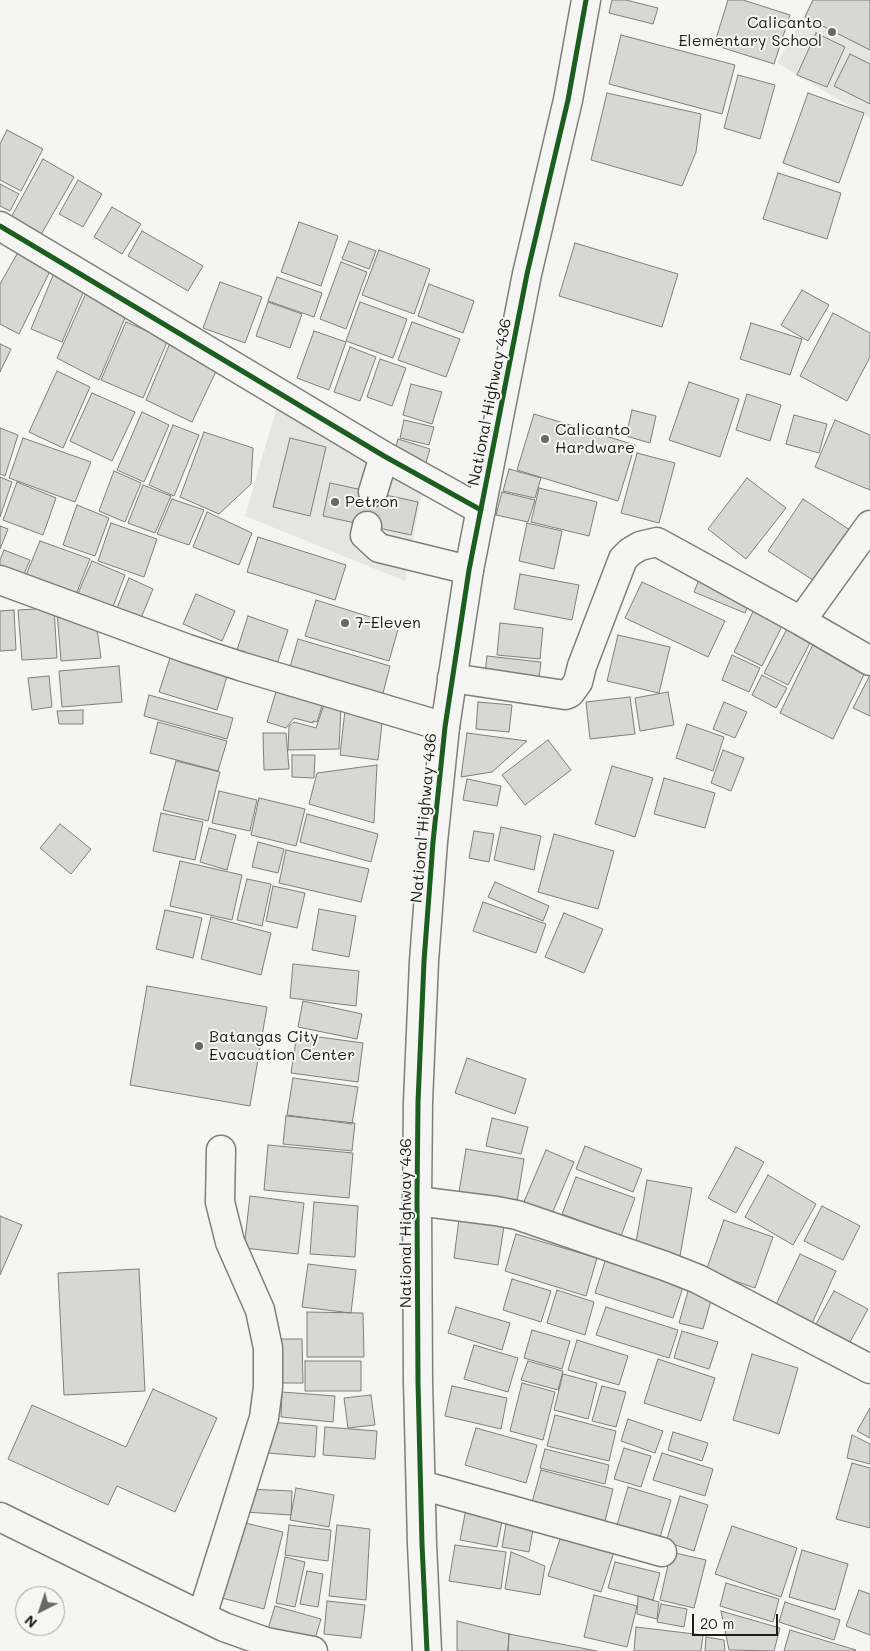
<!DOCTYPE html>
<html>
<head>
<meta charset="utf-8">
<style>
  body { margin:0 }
  #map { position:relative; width:870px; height:1651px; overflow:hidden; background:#f5f5f3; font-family:Mali,sans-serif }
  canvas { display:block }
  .north { position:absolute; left:15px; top:1586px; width:50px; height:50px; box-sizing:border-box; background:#f6f6f2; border:1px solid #9f9f9c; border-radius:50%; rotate:221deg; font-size:14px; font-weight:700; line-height:20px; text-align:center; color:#1c1c1c }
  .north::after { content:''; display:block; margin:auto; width:18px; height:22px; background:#686867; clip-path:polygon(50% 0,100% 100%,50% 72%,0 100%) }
  .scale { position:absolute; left:692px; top:1614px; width:86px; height:22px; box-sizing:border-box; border:2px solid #1c1c1c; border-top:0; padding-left:6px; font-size:15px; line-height:18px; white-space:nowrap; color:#1c1c1c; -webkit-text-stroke:4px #f6f6f2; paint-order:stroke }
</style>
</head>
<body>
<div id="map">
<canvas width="870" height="1651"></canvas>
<div class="north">N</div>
<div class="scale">20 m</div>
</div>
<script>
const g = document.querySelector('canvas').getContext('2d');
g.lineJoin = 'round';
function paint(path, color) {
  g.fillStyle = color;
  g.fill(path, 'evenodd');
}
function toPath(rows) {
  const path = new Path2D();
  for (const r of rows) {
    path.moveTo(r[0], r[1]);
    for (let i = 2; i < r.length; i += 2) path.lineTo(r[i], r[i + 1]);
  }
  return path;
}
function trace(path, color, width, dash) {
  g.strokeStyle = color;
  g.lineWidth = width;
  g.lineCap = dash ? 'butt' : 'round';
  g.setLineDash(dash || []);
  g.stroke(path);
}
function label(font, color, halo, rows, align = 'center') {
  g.font = font + ' Mali,sans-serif';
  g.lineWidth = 4;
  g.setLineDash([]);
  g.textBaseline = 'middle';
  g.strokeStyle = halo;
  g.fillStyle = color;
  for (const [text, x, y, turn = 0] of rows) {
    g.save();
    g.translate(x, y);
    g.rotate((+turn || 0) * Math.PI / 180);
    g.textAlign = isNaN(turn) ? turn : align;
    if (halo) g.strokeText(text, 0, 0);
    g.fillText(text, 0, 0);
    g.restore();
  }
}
paint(toPath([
  [812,0,870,0,870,118,777,63],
  [279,400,423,487,405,581,245,516]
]), '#e5e5e2');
const building = toPath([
  [612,0,626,0,658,8,653,24,609,13,612,0],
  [728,0,743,0,790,15,774,64,714,45,728,0],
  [813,0,870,0,870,50,805,17,813,0],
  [816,33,845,47,827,87,797,75,816,33],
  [621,35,735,65,722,114,609,84,621,35],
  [850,54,870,64,870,104,834,86,850,54],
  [738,75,775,85,760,139,724,128,738,75],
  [607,93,701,114,696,152,682,186,591,160,607,93],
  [808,93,864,113,839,183,783,163,808,93],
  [7,130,43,149,21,191,0,180,0,144,7,130],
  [43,159,74,177,39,238,9,221,43,159],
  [778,173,841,193,827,239,763,219,778,173],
  [78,180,102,194,83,227,59,214,78,180],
  [0,184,19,194,10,211,0,206,0,184],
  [112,207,141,224,122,254,94,237,112,207],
  [299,222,338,236,321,286,281,272,299,222],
  [142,231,203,266,188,291,128,256,142,231],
  [349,241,376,251,369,269,342,259,349,241],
  [575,243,678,274,662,327,559,296,575,243],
  [21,247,53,265,19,334,0,324,0,284,21,247],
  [379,250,430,269,414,314,362,295,379,250],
  [341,262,367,272,346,329,320,319,341,262],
  [54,273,86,286,62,342,31,329,54,273],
  [277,277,322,293,314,317,268,301,277,277],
  [220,282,262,297,245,343,203,328,220,282],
  [429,284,474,301,463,333,418,316,429,284],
  [802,290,829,305,808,341,781,325,802,290],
  [87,291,127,313,99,380,57,358,87,291],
  [268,302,302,314,290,348,256,336,268,302],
  [360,302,407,319,393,358,346,341,360,302],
  [833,313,870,333,870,357,847,401,800,376,833,313],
  [126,322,168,340,143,398,101,380,126,322],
  [412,322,460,339,446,377,398,360,412,322],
  [751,323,802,339,790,375,740,359,751,323],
  [314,331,346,342,329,390,297,378,314,331],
  [173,336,220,363,192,422,146,400,173,336],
  [0,344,11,349,0,372,0,344],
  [350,347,376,357,360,401,334,392,350,347],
  [380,359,406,368,392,406,367,397,380,359],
  [57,371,90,387,63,448,29,432,57,371],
  [689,382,739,399,720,457,669,440,689,382],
  [411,384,442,392,432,424,403,415,411,384],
  [92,393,135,412,112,461,70,441,92,393],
  [747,394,781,405,770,441,736,430,747,394],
  [632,410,656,416,650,443,626,436,632,410],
  [142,412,169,425,144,482,117,470,142,412],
  [534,414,635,445,618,501,517,470,534,414],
  [794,415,827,424,819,453,786,444,794,415],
  [404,420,434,427,429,445,400,438,404,420],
  [835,420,870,435,870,490,815,467,835,420],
  [173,425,199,435,174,496,149,485,173,425],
  [0,428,18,435,5,476,0,474,0,428],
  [204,432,253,448,251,484,219,514,180,497,204,432],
  [23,438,91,462,75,502,9,478,23,438],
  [290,438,326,447,310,516,273,507,290,438],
  [398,439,430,449,425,466,393,457,398,439],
  [637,453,675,463,659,523,621,513,637,453],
  [509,469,541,478,535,498,503,491,509,469],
  [114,471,141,483,125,522,99,511,114,471],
  [0,477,12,482,0,517,0,477],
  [747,478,786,508,746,559,708,529,747,478],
  [17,482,56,498,43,535,3,520,17,482],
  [330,483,418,502,411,535,323,516,330,483],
  [143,485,171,496,155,533,128,523,143,485],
  [539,488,597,502,589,536,531,522,539,488],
  [502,492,535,500,528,522,496,515,502,492],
  [172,499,204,510,189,545,157,534,172,499],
  [803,499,853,532,819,584,768,551,803,499],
  [77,505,109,518,95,556,63,545,77,505],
  [207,512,252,533,239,565,193,547,207,512],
  [111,523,157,539,144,577,98,561,111,523],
  [527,523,562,531,554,569,519,561,527,523],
  [0,526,8,529,0,549,0,526],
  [258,537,346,565,335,600,247,572,258,537],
  [40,541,90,559,75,597,24,580,40,541],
  [4,550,30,560,21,581,0,573,0,560,4,550],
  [92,561,125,575,111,612,76,598,92,561],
  [703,570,754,592,745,613,694,592,703,570],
  [520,574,579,585,572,620,514,609,520,574],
  [129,578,153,589,139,623,115,613,129,578],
  [642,582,725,621,708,657,625,618,642,582],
  [196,594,235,611,222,641,183,624,196,594],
  [759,599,788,614,762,666,734,652,759,599],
  [316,600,399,626,389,661,305,636,316,600],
  [54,608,57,658,22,660,18,610,54,608],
  [14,610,16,650,0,651,0,611,14,610],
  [57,611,96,622,101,658,61,661,57,611],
  [248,616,288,630,277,664,237,650,248,616],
  [500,623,543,628,540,659,497,655,500,623],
  [788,627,812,639,788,685,764,673,788,627],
  [618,635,670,647,659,693,607,681,618,635],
  [816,638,869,664,833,739,780,713,816,638],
  [298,639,390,666,381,701,288,674,298,639],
  [171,655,228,673,217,710,159,692,171,655],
  [732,655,760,668,749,692,722,680,732,655],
  [487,656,541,662,539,678,485,673,487,656],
  [119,666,122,702,62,707,59,671,119,666],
  [762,675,787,688,776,708,752,695,762,675],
  [870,675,870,716,853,708,870,675],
  [49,676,52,707,32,710,28,678,49,676],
  [278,685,324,700,317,722,313,721,313,723,294,718,286,728,267,722,278,685],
  [668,692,674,725,640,731,635,698,668,692],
  [149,695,233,718,227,739,144,716,149,695],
  [630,697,635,734,590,739,586,702,630,697],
  [325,702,341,706,339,749,288,750,289,726,294,722,316,728,325,702],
  [478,702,512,705,509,732,476,729,478,702],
  [724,702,747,712,735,738,713,729,724,702],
  [83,710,83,724,59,724,57,711,83,710],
  [345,710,383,714,378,760,340,755,345,710],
  [158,722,227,741,218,771,150,753,158,722],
  [687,724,724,737,713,771,676,758,687,724],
  [263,733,286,733,289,769,264,770,263,733],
  [467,733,527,741,492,772,461,777,467,733],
  [548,740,571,770,525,805,502,775,548,740],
  [723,750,744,758,731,791,711,783,723,750],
  [292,755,315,755,314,778,292,777,292,755],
  [176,761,220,772,208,821,163,810,176,761],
  [377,765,374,823,309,804,317,773,377,765],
  [612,766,653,778,635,837,595,824,612,766],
  [664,778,715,793,705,828,654,814,664,778],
  [467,779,501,786,497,806,463,800,467,779],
  [219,791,257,800,250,831,212,823,219,791],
  [259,798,305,809,296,846,251,835,259,798],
  [161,813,203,822,195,860,153,851,161,813],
  [307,814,378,834,371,862,300,842,307,814],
  [60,824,91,849,71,874,40,848,60,824],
  [501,827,541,836,534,870,494,860,501,827],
  [209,828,236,835,227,870,200,862,209,828],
  [474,831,494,834,489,862,469,858,474,831],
  [554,834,614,851,598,909,538,892,554,834],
  [258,842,284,849,278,873,252,867,258,842],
  [286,850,369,869,361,902,279,883,286,850],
  [180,861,242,875,232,920,170,906,180,861],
  [247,879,271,884,262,926,237,920,247,879],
  [495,882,549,906,543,921,488,897,495,882],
  [273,886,305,893,297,928,266,921,273,886],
  [483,902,546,924,536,953,473,931,483,902],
  [319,909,356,916,349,957,312,950,319,909],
  [165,910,202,918,193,958,156,949,165,910],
  [564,913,603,929,584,973,545,957,564,913],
  [211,917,271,933,261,975,201,959,211,917],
  [293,964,359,971,356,1006,290,998,293,964],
  [147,986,267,1007,250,1106,130,1085,147,986],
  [303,1001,362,1014,357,1039,298,1027,303,1001],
  [297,1034,363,1043,358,1082,291,1073,297,1034],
  [467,1058,526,1079,515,1114,455,1093,467,1058],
  [293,1078,358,1087,352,1124,287,1115,293,1078],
  [286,1116,355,1123,352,1151,283,1144,286,1116],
  [492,1118,528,1127,521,1154,486,1146,492,1118],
  [268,1145,353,1153,349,1198,264,1190,268,1145],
  [585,1146,642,1169,633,1192,576,1169,585,1146],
  [736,1147,764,1162,736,1213,708,1198,736,1147],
  [466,1149,524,1159,517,1202,459,1192,466,1149],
  [546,1150,574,1162,551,1216,523,1204,546,1150],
  [768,1175,816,1204,793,1245,745,1217,768,1175],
  [576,1177,635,1198,621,1236,562,1214,576,1177],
  [647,1180,692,1188,680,1256,635,1248,647,1180],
  [250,1196,304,1203,298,1254,244,1248,250,1196],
  [314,1202,358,1206,355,1257,310,1254,314,1202],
  [822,1206,860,1226,843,1260,804,1241,822,1206],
  [0,1216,22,1225,0,1275,0,1216],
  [459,1219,504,1226,498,1265,454,1258,459,1219],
  [724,1220,773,1237,755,1288,706,1271,724,1220],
  [516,1234,597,1258,586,1296,505,1271,516,1234],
  [608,1252,686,1278,673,1318,595,1293,608,1252],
  [800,1254,836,1271,809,1330,772,1313,800,1254],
  [308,1264,356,1270,351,1313,302,1307,308,1264],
  [139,1269,145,1391,64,1395,58,1273,139,1269],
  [512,1279,551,1291,541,1322,503,1310,512,1279],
  [690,1284,714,1290,703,1329,679,1323,690,1284],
  [557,1290,594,1302,585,1335,547,1323,557,1290],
  [834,1291,868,1309,850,1342,816,1324,834,1291],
  [456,1307,510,1323,502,1350,448,1333,456,1307],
  [606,1307,678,1330,669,1358,596,1335,606,1307],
  [307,1312,363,1313,364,1357,307,1357,307,1312],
  [532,1330,570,1341,562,1369,524,1358,532,1330],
  [682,1331,718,1342,709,1369,674,1358,682,1331],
  [279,1339,302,1339,303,1383,280,1383,279,1339],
  [577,1340,628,1356,619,1385,568,1370,577,1340],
  [474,1345,518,1358,508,1392,464,1379,474,1345],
  [752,1354,798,1368,779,1434,733,1420,752,1354],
  [658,1359,715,1378,701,1421,644,1403,658,1359],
  [305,1361,361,1361,361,1391,305,1391,305,1361],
  [528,1361,563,1371,558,1390,521,1380,528,1361],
  [563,1374,597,1383,588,1419,554,1410,563,1374],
  [522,1383,555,1392,543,1440,510,1431,522,1383],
  [452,1386,507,1398,501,1429,445,1416,452,1386],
  [602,1386,626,1392,616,1427,592,1421,602,1386],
  [153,1389,217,1418,175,1512,117,1486,108,1505,8,1459,32,1405,126,1447,153,1389],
  [282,1392,335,1396,333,1422,281,1417,282,1392],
  [371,1395,375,1425,348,1428,344,1398,371,1395],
  [870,1408,870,1438,857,1431,870,1408],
  [555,1415,616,1431,609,1461,547,1446,555,1415],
  [628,1419,663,1431,655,1453,621,1441,628,1419],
  [270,1422,317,1426,315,1457,268,1453,270,1422],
  [325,1427,377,1431,375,1459,323,1455,325,1427],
  [476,1428,537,1445,526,1483,465,1465,476,1428],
  [673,1432,708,1443,702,1461,668,1450,673,1432],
  [852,1435,870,1444,870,1464,847,1458,852,1435],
  [624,1448,651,1456,641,1487,614,1479,624,1448],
  [545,1449,609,1465,605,1484,540,1468,545,1449],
  [662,1453,713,1469,705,1496,653,1480,662,1453],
  [852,1463,870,1468,870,1528,836,1519,852,1463],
  [541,1470,613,1489,604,1525,531,1506,541,1470],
  [628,1487,671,1500,658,1544,615,1532,628,1487],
  [296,1488,334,1495,329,1527,290,1520,296,1488],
  [246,1489,292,1491,291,1515,245,1512,246,1489],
  [680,1496,708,1505,694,1551,666,1542,680,1496],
  [466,1509,503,1516,497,1547,460,1540,466,1509],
  [507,1519,534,1524,529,1552,502,1547,507,1519],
  [237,1521,283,1532,264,1609,218,1597,237,1521],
  [289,1525,331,1530,328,1561,285,1555,289,1525],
  [337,1525,370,1529,366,1600,329,1596,337,1525],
  [732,1526,797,1548,781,1597,715,1574,732,1526],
  [561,1536,614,1552,601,1592,548,1576,561,1536],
  [455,1545,506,1552,501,1589,449,1581,455,1545],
  [802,1550,848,1564,835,1610,789,1597,802,1550],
  [511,1552,545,1566,540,1595,505,1589,511,1552],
  [671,1552,706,1560,694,1608,660,1600,671,1552],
  [285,1557,305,1562,295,1607,276,1603,285,1557],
  [615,1562,660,1573,653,1600,608,1588,615,1562],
  [307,1571,323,1574,318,1607,300,1604,307,1571],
  [726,1583,779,1599,773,1622,720,1606,726,1583],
  [859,1590,870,1594,870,1635,846,1626,859,1590],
  [594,1595,637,1606,627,1647,584,1637,594,1595],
  [638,1596,659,1602,657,1619,637,1614,638,1596],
  [327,1601,365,1605,361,1638,324,1634,327,1601],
  [785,1602,840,1620,834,1640,779,1622,785,1602],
  [661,1604,687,1609,684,1627,657,1622,661,1604],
  [275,1606,321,1619,314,1642,268,1629,275,1606],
  [721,1611,780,1628,774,1651,729,1650,721,1611],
  [457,1621,509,1634,508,1651,457,1651,457,1621],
  [636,1627,703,1635,701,1651,634,1651,636,1627],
  [790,1630,856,1650,855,1651,784,1651,790,1630],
  [509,1634,597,1651,508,1651,509,1634],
  [706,1637,724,1640,725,1651,705,1651,706,1637]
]);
paint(building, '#d7d7d6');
trace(building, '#7e7e7d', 1);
trace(toPath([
  [367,526,373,492]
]), '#d4d4d3', 28, [28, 14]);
const minor = toPath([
  [0,226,384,456,481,510],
  [373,492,384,456],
  [367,526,365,535,379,548,469,570],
  [0,580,188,649,243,667,445,727],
  [801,621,870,525],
  [452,678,565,695,570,693,578,682,582,666,623,559,630,552,640,546,657,542,801,621,870,661],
  [417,1201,496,1211,517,1215,665,1266,698,1279,870,1369],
  [421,1485,662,1552],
  [0,1517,224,1627,266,1642,313,1651],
  [202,1616,264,1418,268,1387,268,1348,260,1310,230,1242,220,1202,221,1150]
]);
const major = toPath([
  [427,1651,422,1544,418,1382,417,1201,418,1102,424,961,433,842,445,727,469,570,527,274,568,100,586,0]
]);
trace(minor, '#7e7e7d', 31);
trace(major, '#7e7e7d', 31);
trace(minor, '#f5f5f3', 28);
trace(major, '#f5f5f3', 28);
trace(toPath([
  [0,226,384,456,481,510],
  [427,1651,422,1544,418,1382,417,1201,418,1102,424,961,433,842,445,727,469,570,527,274,568,100,586,0]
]), '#1b5e20', 5);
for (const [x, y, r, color] of [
  [832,32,5,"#686867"],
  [545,439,5,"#686867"],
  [335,502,5,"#686867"],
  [345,623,5,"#686867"],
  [199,1046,5,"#686867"]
]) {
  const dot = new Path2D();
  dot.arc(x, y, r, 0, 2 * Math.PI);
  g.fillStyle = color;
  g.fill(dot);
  trace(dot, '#f6f6f2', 2);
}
label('16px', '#1c1c1c', '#f6f6f2', [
  ["Calicanto",822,23,"right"],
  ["Elementary School",822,41,"right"],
  ["Calicanto",555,430],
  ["Hardware",555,448],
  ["Petron",345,502],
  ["7-Eleven",355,623],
  ["Batangas City",209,1037],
  ["Evacuation Center",209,1055]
], 'left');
label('16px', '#1c1c1c', '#f6f6f2', [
  ["National Highway 436",490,402,-79],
  ["National Highway 436",424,818,-85],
  ["National Highway 436",406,1223,-90]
]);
</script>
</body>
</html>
